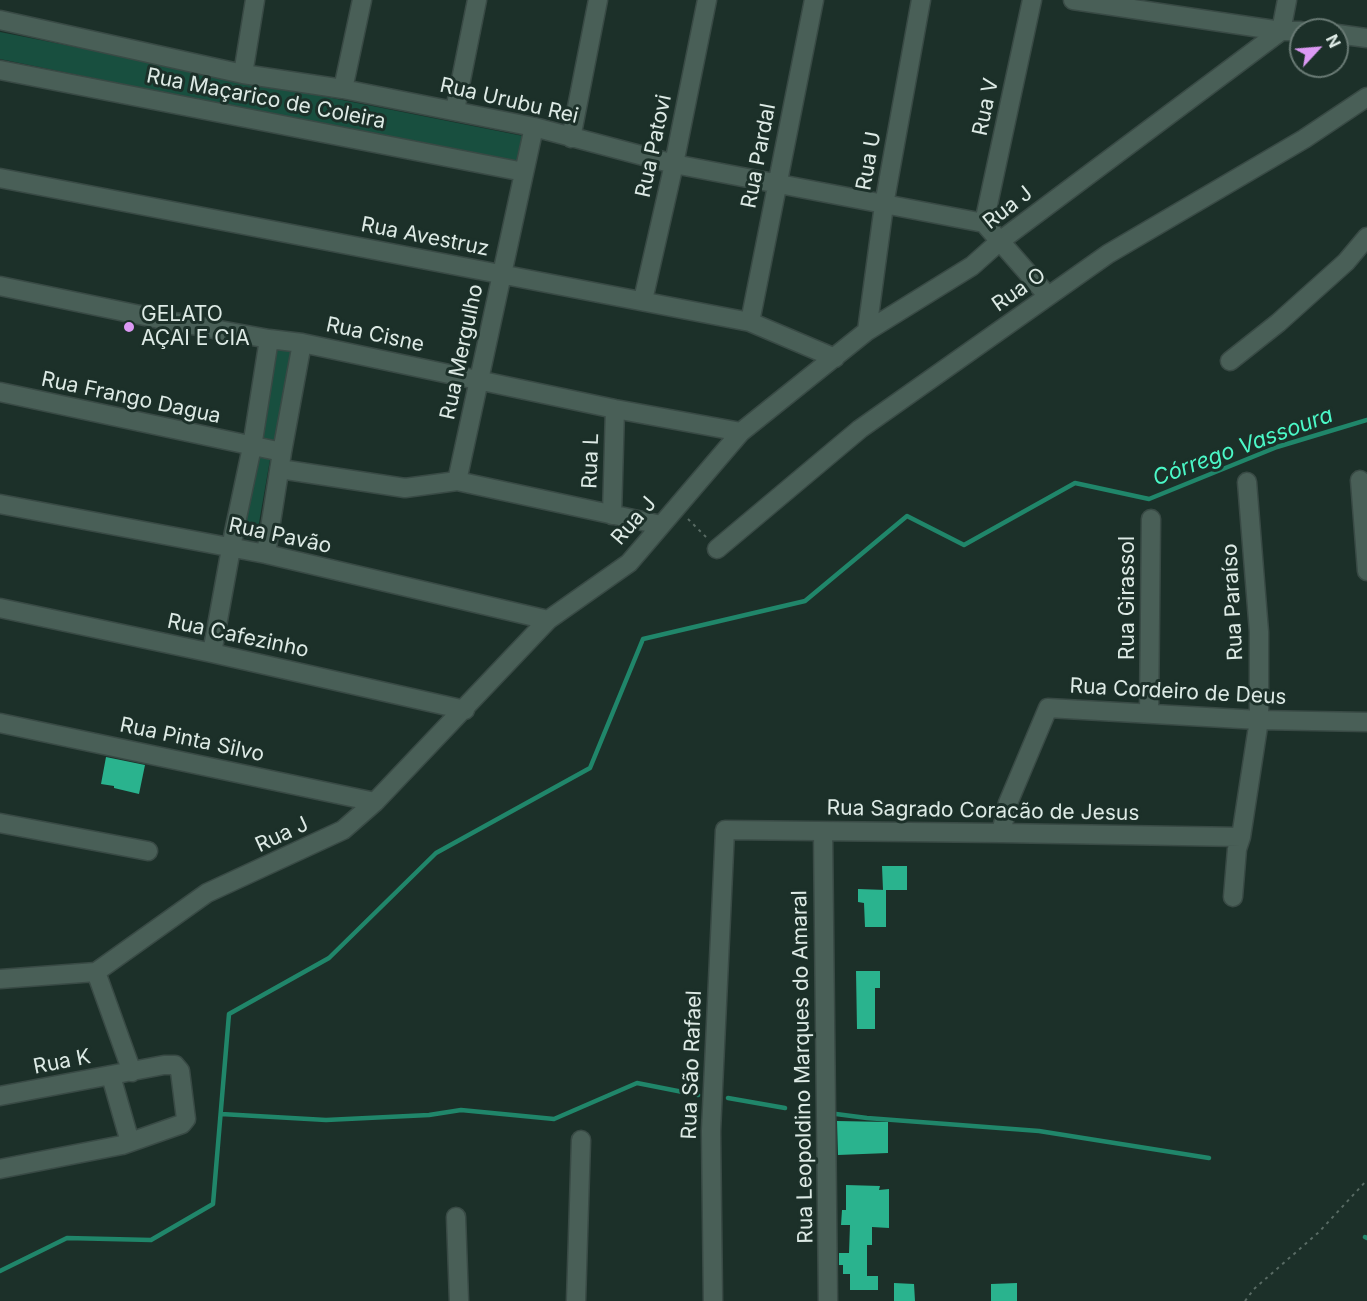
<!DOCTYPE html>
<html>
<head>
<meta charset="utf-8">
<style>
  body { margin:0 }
  #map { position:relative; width:1367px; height:1301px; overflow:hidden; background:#1c3029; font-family:Inter,sans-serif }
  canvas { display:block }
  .north { position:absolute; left:1289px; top:18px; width:60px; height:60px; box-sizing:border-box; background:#1c3029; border:2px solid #697a74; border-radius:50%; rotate:64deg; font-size:16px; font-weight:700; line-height:24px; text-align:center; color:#ddeae5 }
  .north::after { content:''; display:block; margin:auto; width:21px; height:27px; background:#dc99f4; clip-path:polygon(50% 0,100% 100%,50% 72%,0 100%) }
</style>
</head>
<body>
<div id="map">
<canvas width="1367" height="1301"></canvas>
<div class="north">N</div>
</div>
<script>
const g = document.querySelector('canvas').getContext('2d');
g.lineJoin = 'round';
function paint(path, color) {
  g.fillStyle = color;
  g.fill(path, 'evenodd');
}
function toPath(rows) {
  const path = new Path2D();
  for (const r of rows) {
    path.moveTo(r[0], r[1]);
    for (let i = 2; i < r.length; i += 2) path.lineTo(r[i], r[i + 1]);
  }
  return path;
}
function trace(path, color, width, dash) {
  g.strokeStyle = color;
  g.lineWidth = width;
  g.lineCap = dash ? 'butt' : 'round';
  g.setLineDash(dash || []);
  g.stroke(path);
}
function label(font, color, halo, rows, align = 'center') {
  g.font = font + ' Inter,sans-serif';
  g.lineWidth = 6;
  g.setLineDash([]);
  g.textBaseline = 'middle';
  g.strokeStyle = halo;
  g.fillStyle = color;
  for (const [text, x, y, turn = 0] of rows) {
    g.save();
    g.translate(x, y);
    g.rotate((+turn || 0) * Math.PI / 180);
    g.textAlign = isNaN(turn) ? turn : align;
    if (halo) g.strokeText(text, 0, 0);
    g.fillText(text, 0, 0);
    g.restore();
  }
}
paint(toPath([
  [0,32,523,136,517,165,0,59],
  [276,345,292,348,273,448,257,445],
  [255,451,271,454,256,540,240,537]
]), '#184f3f');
trace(toPath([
  [728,1098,785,1108],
  [221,1114,326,1120,429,1115,461,1110,554,1119,637,1083,698,1095],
  [836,1114,867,1118,1039,1131,1209,1158],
  [1365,1237,1367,1238],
  [0,1271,67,1238,151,1240,213,1204,229,1014,329,958,436,853,590,768,643,639,805,601,907,516,964,545,1075,483,1149,499,1277,447,1367,420]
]), '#20866a', 4.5);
paint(toPath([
  [106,757,145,765,139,794,114,788,114,786,101,784],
  [882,866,907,866,907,890,883,890],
  [858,889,886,890,886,927,865,927,864,903,858,902],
  [856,971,880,971,880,988,875,988,875,1029,857,1029],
  [837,1121,888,1122,888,1153,838,1155],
  [846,1185,880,1186,879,1190,889,1189,889,1228,872,1227,872,1245,867,1245,867,1276,878,1276,878,1290,850,1290,850,1274,843,1274,843,1265,839,1265,839,1253,849,1253,850,1225,841,1225,842,1210,846,1210],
  [894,1283,914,1284,915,1301,894,1301],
  [1017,1283,1017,1301,991,1301,991,1284]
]), '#2ab38e');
const minor = toPath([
  [1073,0,1281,31,1301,31],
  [0,20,243,74,343,89,534,127,674,164,984,223,1048,296],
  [1281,31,1287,0],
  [1337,34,1367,38],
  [0,70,524,172],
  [243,74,255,0],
  [343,89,362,0],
  [455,110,477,0],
  [571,138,598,0],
  [0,178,750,322,835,358],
  [984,223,1032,0],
  [0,286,164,320,269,339,302,343,615,409,741,432],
  [643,300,674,164,707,0],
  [750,322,814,0],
  [867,331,884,205,921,0],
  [1230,361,1278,323,1346,262,1367,237],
  [0,392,282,452],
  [280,469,405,488,457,481,661,525],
  [1360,480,1367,571],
  [457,481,534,127],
  [0,504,266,554,548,620],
  [612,515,615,409],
  [717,549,860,429,1108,254,1304,139,1367,97],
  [266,554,282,452,302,343],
  [0,608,212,653,465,710],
  [212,653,234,532,252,447,269,339],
  [1149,713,1151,519],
  [0,723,375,802],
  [0,823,148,851],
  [823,832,828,1301],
  [1001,833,1008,803,1048,708,1259,720,1367,722],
  [1233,897,1237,849,1241,837,1259,720,1259,632,1247,482],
  [96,972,132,1072],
  [0,979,96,972,207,893,343,830,375,802,548,620,629,563,741,432,867,331,972,266,1000,241,1281,31],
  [111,1076,130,1142],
  [0,1096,164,1065,175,1065,180,1071,186,1119,182,1124,122,1145,0,1169],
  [456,1217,459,1301],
  [576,1301,581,1140],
  [713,1301,711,1131,725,830,1001,833,1241,837]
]);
trace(minor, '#394a45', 21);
trace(toPath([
  [688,519,707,538],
  [1245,1301,1254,1289,1319,1232,1367,1180]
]), '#596b64', 2, [3, 4.5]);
trace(minor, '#495f57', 18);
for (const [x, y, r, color] of [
  [129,327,6,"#dc99f4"]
]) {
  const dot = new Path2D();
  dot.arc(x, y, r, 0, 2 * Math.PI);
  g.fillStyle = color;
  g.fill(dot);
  trace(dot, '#1c3029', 2);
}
label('21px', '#ddeae5', '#1c3029', [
  ["Rua Maçarico de Coleira",266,99,11],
  ["Rua Urubu Rei",509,101,13],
  ["Rua V",986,107,-78],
  ["Rua Patovi",654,146,-78],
  ["Rua Pardal",759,156,-79],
  ["Rua U",869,161,-80],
  ["Rua J",1008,208,-38],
  ["Rua Avestruz",425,237,11],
  ["Rua O",1019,290,-35],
  ["Rua Cisne",375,335,12],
  ["Rua Mergulho",462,352,-78],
  ["Rua Frango Dagua",131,398,12],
  ["Rua L",591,461,-88],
  ["Rua J",634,521,-49],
  ["Rua Pavão",280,536,12],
  ["Rua Girassol",1128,598,-90],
  ["Rua Paraíso",1233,602,-93],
  ["Rua Cafezinho",238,636,12],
  ["Rua Cordeiro de Deus",1178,692,3],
  ["Rua Pinta Silvo",192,740,12],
  ["Rua Sagrado Coracão de Jesus",983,811,1],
  ["Rua J",282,835,-25],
  ["Rua K",62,1062,-11],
  ["Rua São Rafael",692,1065,-88],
  ["Rua Leopoldino Marques do Amaral",803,1067,-91]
]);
label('21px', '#ddeae5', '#1c3029', [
  ["GELATO",141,315],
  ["AÇAI E CIA",141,339]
], 'left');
label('italic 22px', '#4bf8c7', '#1c3029', [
  ["Córrego Vassoura",1243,447,-20]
]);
</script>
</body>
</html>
